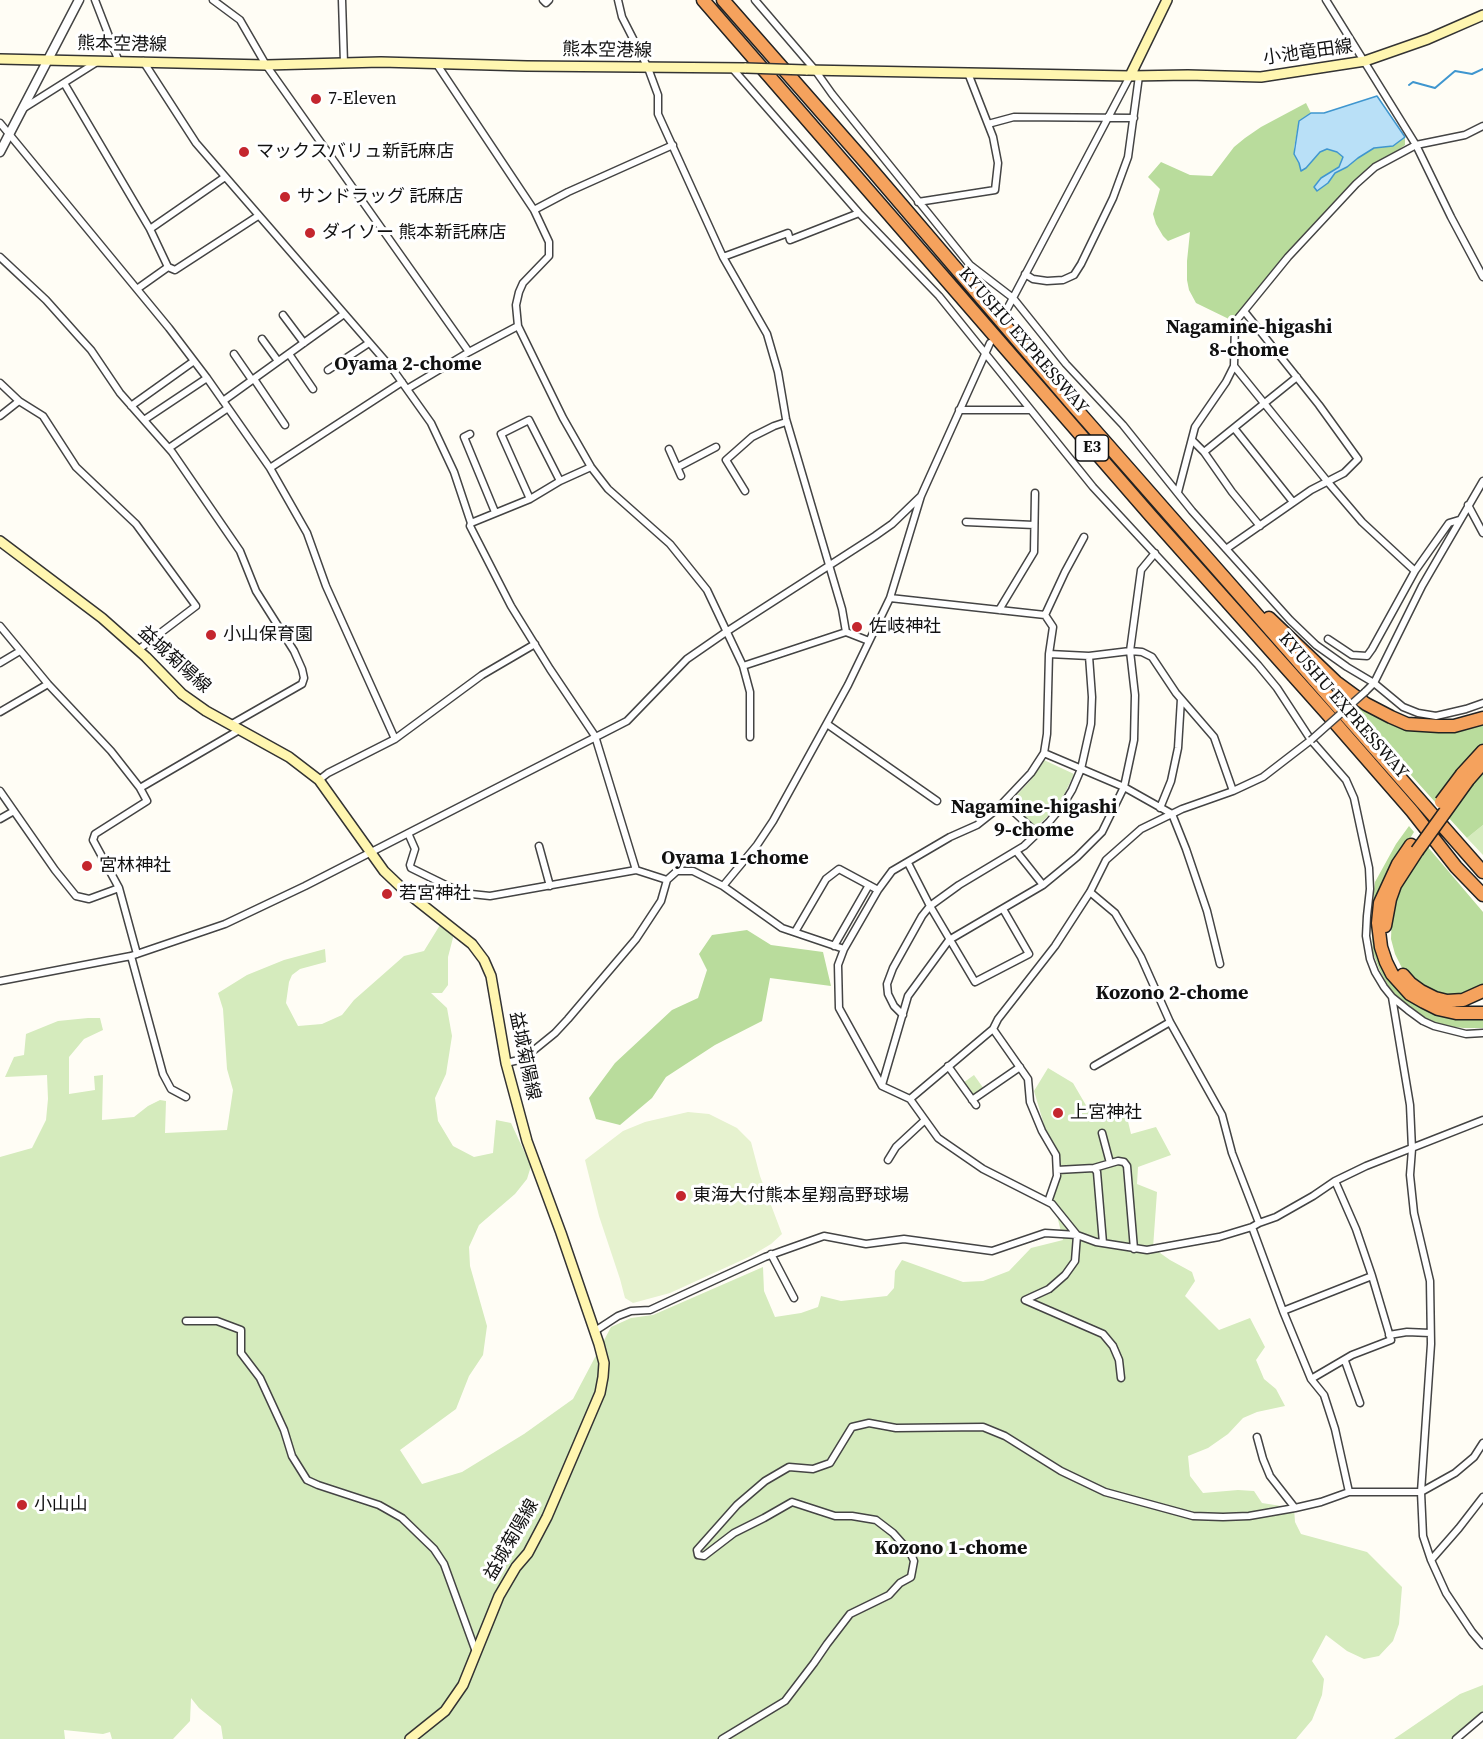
<!DOCTYPE html>
<html>
<head>
<meta charset="utf-8">
<style>
  body { margin:0 }
  canvas { display:block; background:#fffdf5 }
</style>
</head>
<body>
<canvas width="1483" height="1739"></canvas>
<script>
const g = document.querySelector('canvas').getContext('2d');
g.lineJoin = 'round';
function paint(path, color) {
  g.fillStyle = color;
  g.fill(path, 'evenodd');
}
function toPath(rows) {
  const path = new Path2D();
  for (const r of rows) {
    path.moveTo(r[0], r[1]);
    for (let i = 2; i < r.length; i += 2) path.lineTo(r[i], r[i + 1]);
  }
  return path;
}
function trace(path, color, width, dash) {
  g.strokeStyle = color;
  g.lineWidth = width;
  g.lineCap = dash ? 'butt' : 'round';
  g.setLineDash(dash || []);
  g.stroke(path);
}
function label(font, color, halo, rows, align = 'center') {
  g.font = font + ' "Source Serif 4","Noto Sans JP",serif';
  g.lineWidth = 6;
  g.setLineDash([]);
  g.textBaseline = 'middle';
  g.strokeStyle = halo;
  g.fillStyle = color;
  for (const [text, x, y, turn = 0] of rows) {
    g.save();
    g.translate(x, y);
    g.rotate((+turn || 0) * Math.PI / 180);
    g.textAlign = isNaN(turn) ? turn : align;
    if (halo) g.strokeText(text, 0, 0);
    g.fillText(text, 0, 0);
    g.restore();
  }
}
paint(toPath([
  [1044,760,1074,774,1064,795,1047,817,1038,825,1034,826,1012,803,1012,800,1030,781],
  [1483,825,1483,855,1467,838],
  [440,925,454,934,448,957,448,985,442,993,431,993,447,1008,452,1036,446,1074,435,1098,438,1121,453,1146,474,1157,493,1153,496,1120,511,1123,531,1166,527,1179,515,1194,479,1225,469,1247,470,1266,487,1326,483,1355,469,1376,456,1409,400,1450,422,1484,462,1472,524,1434,573,1399,611,1327,631,1318,653,1315,763,1267,764,1291,775,1317,801,1313,818,1307,821,1296,841,1301,887,1296,894,1288,895,1271,902,1260,963,1282,983,1281,1009,1271,1031,1248,1063,1240,1053,1199,1061,1176,1059,1152,1045,1128,1034,1091,1048,1068,1073,1083,1087,1107,1099,1114,1116,1106,1126,1113,1131,1134,1156,1127,1171,1155,1138,1167,1137,1184,1157,1192,1153,1248,1170,1260,1192,1272,1195,1281,1185,1296,1219,1330,1250,1318,1265,1347,1256,1360,1264,1379,1276,1389,1285,1406,1257,1412,1243,1418,1228,1434,1208,1448,1188,1456,1190,1476,1203,1493,1238,1490,1254,1491,1262,1503,1294,1508,1295,1522,1301,1534,1367,1552,1402,1587,1399,1624,1393,1641,1379,1656,1364,1659,1347,1651,1326,1635,1312,1661,1324,1679,1322,1695,1312,1720,1296,1739,223,1739,221,1726,199,1708,191,1698,190,1721,173,1739,112,1739,110,1732,103,1734,64,1730,65,1739,0,1739,0,1157,32,1148,46,1120,48,1099,47,1075,5,1077,14,1057,24,1055,26,1034,58,1021,88,1018,100,1018,103,1030,84,1039,69,1057,69,1094,95,1090,94,1076,103,1075,102,1120,134,1117,148,1106,160,1100,166,1101,165,1133,227,1130,233,1090,227,1069,223,1009,218,993,247,975,284,960,325,949,326,962,300,969,292,975,289,982,286,1003,298,1026,322,1024,342,1015,354,1000,404,956,424,951],
  [974,1075,984,1089,973,1097,963,1083],
  [1483,1685,1483,1713,1452,1739,1394,1739,1460,1694]
]), '#d5ebbd');
paint(toPath([
  [1306,103,1311,113,1299,121,1294,148,1294,154,1299,163,1301,170,1306,168,1320,152,1327,149,1337,152,1343,157,1339,167,1321,178,1314,187,1328,183,1335,173,1347,167,1358,158,1374,148,1393,146,1405,137,1405,145,1375,167,1356,184,1235,322,1196,303,1189,290,1187,280,1187,261,1190,232,1168,241,1163,236,1156,224,1153,214,1160,189,1148,177,1161,162,1190,175,1212,176,1234,147,1245,138,1261,127],
  [1340,689,1388,720,1483,723,1483,743,1435,802,1337,692],
  [1483,771,1483,825,1467,838,1448,817,1470,786],
  [1409,826,1414,832,1383,881,1374,906,1373,936,1378,958,1393,984,1413,1003,1437,1014,1483,1018,1483,1028,1464,1028,1445,1026,1420,1016,1400,1000,1389,987,1380,971,1373,953,1371,920,1375,882,1396,844],
  [1427,846,1483,912,1483,985,1478,989,1455,997,1438,995,1419,985,1402,968,1395,954,1391,939,1392,912,1400,886],
  [747,930,771,945,823,952,831,986,770,978,762,1021,715,1045,666,1077,652,1098,620,1125,596,1119,589,1098,615,1063,672,1010,698,998,707,970,699,954,712,935]
]), '#b9dc9c');
paint(toPath([
  [688,1112,709,1114,737,1128,751,1142,760,1176,782,1234,771,1244,751,1256,670,1293,633,1303,625,1298,620,1279,599,1216,585,1160,623,1131,645,1122]
]), '#e6f2cf');
const water = toPath([
  [1377,96,1405,137,1393,146,1374,148,1358,158,1347,167,1335,173,1328,183,1317,191,1314,187,1321,178,1339,167,1343,157,1337,152,1327,149,1320,152,1306,168,1301,171,1299,163,1294,154,1299,121,1311,113,1324,113,1377,96]
]);
paint(water, '#b9e0f7');
trace(water, '#3f96cf', 1.5);
trace(toPath([
  [1409,85,1413,82,1435,88,1455,71,1472,74,1483,69]
]), '#3f96cf', 2);
const minor = toPath([
  [95,0,119,62],
  [213,0,240,20,266,65,469,352,518,326],
  [342,0,344,63],
  [543,0,546,3,549,0],
  [618,0,622,17,648,68,658,95,658,114,723,257,767,334,778,372,786,419,842,609,846,632],
  [755,0,815,70,832,94,970,265,1013,298,1066,364,1123,425,1192,511,1290,620,1316,645,1347,667,1374,683,1403,707,1418,713,1436,716,1466,709,1483,703],
  [1326,0,1416,145,1451,217,1483,277],
  [143,61,196,143,394,371,431,423,454,472,471,523,470,526,511,606,550,669,595,736,636,870],
  [436,63,534,210,549,242,549,256,523,283,519,292,516,305,518,326,563,418,591,467,608,489,670,544,707,590,743,666,846,632,869,641],
  [732,68,859,213,939,296,1093,487,1258,665,1277,688,1311,740,1346,780,1354,798,1369,868,1370,889,1367,916,1366,936,1370,959,1375,972,1384,987,1392,997,1408,1010,1423,1021,1434,1026,1466,1034,1483,1033],
  [64,83,150,229],
  [24,108,97,62],
  [0,123,169,328,207,378,270,468,307,533,326,586,395,739],
  [988,124,1014,117,1134,118],
  [918,202,995,190,998,163,993,137,968,73],
  [534,210,568,192,673,145],
  [0,257,46,300,80,338,91,350,120,393,172,452,240,551,256,591,294,651,302,669,304,678,302,684,232,724],
  [723,257,788,233,790,240,859,213],
  [168,267,150,229,225,177],
  [1025,274,1033,279,1047,281,1063,280,1074,275,1081,264,1113,198,1128,157,1139,76],
  [137,289,168,267,175,270,258,216],
  [1005,313,1130,76],
  [283,315,304,343],
  [262,339,278,361],
  [234,354,252,380],
  [289,354,313,389],
  [1234,366,1327,481,1362,522,1415,571,1449,523,1459,520],
  [328,370,369,343],
  [254,379,285,425],
  [0,383,19,401],
  [407,389,469,352],
  [223,401,344,314],
  [131,406,194,361],
  [959,410,1030,410],
  [0,416,19,401,43,416,76,467,136,524,196,606,138,650],
  [144,420,207,378],
  [1234,428,1293,502],
  [470,434,464,437,495,512],
  [1192,440,1204,452,1232,492,1260,526],
  [169,448,228,408],
  [669,449,681,476],
  [1204,452,1297,377],
  [678,467,716,447],
  [270,468,402,382],
  [745,491,726,460,752,437,774,426,786,422],
  [1178,492,1195,427,1226,382,1234,366,1235,322,1288,257,1356,184,1375,167,1416,145,1465,135,1483,126],
  [530,499,501,434,529,420,560,481],
  [1468,505,1483,533],
  [966,522,1034,525],
  [471,523,530,499,560,481,591,467],
  [1226,549,1311,490,1344,473,1358,459,1319,405,1244,311],
  [890,598,1045,615,1053,627,1049,654,1047,734,1044,753,1031,773,996,810,977,825,950,837,892,871,878,890,844,949,838,965,839,1008,882,1086,910,1099,938,1138,983,1169,1052,1204,1077,1235,1075,1261,1065,1275,1049,1289,1025,1300,1103,1334,1113,1346,1119,1360,1121,1378],
  [999,610,1034,552,1035,493],
  [1045,615,1065,572,1084,537],
  [0,626,48,684,111,751,140,788,147,801,95,834,93,840,119,888,137,954],
  [1328,639,1352,655,1367,656,1372,649,1415,571],
  [1049,654,1089,656,1130,651,1142,652,1152,657,1176,693,1214,737,1233,791],
  [0,663,20,651],
  [743,666,750,692,750,737],
  [1365,692,1374,683,1422,586,1483,481],
  [0,712,48,684],
  [827,724,937,801],
  [1044,753,1124,787,1172,814,1186,849,1207,911,1220,964],
  [319,780,328,773,395,739,482,675,535,644],
  [140,788,241,729],
  [0,791,55,870,76,896,89,899,119,888],
  [1004,803,1037,833],
  [1160,808,1171,781,1178,748,1181,699],
  [0,819,14,811],
  [408,833,415,849,410,865,411,868,462,893,490,896,636,870,667,880,677,871,693,871,723,886,782,928,844,949],
  [539,846,550,886],
  [1016,851,1043,885],
  [908,863,930,906,975,982,1029,954,1003,909],
  [723,886,757,845,773,821,848,685,890,598,921,496,990,343],
  [1090,892,1115,913,1141,957,1170,1022,1222,1115,1232,1153,1259,1223],
  [795,932,826,879,839,869,878,890],
  [834,946,869,885],
  [131,956,163,1074,171,1089,186,1097],
  [0,981,131,956,225,924,305,886,627,721,687,659,726,632,875,536,892,524,921,496],
  [1392,997,1410,1105,1412,1149,1410,1175,1414,1213,1430,1281,1431,1344,1421,1492,1423,1536,1431,1560,1446,1593,1472,1632,1483,1645],
  [903,1015,894,1006,888,994,887,984,893,968,922,916,930,906,959,885,1024,846,1049,822,1063,805,1072,790,1081,769,1091,724,1092,697,1089,656],
  [993,1029,1028,1079,1030,1102,1042,1131,1056,1155,1057,1176,1048,1202],
  [506,1063,523,1059,555,1033,568,1019,636,939,661,901,667,880],
  [948,1066,976,1105],
  [1094,1066,1170,1022],
  [882,1085,908,996,949,940,1043,885,1077,857,1102,832,1124,787,1134,740,1135,695,1130,651,1141,570,1155,553],
  [910,1099,993,1029,998,1019,1055,946,1090,892,1106,860,1141,829,1182,809,1233,791,1263,777,1311,740],
  [972,1100,1020,1067],
  [1102,1133,1110,1163],
  [888,1160,896,1147,925,1120],
  [1094,1168,1097,1172,1103,1243],
  [1057,1170,1094,1168,1118,1161,1124,1162,1127,1166,1134,1249],
  [1252,1227,1283,1311,1311,1379,1324,1395,1335,1429,1349,1492],
  [771,1254,794,1298],
  [1283,1311,1372,1276,1356,1229,1335,1181],
  [186,1321,217,1321,241,1330,241,1353,260,1378,284,1430,292,1456,307,1480,318,1485,379,1505,402,1518,434,1549,444,1564,476,1652],
  [595,1331,618,1316,631,1311,650,1310,765,1257,824,1236,866,1244,904,1239,992,1251,1045,1233,1077,1235,1096,1242,1147,1250,1219,1237,1252,1227,1259,1223,1276,1217,1313,1196,1335,1181,1366,1166,1483,1120],
  [1389,1335,1407,1332,1430,1333],
  [1345,1361,1360,1403],
  [1311,1379,1352,1355,1391,1340,1372,1276],
  [1257,1437,1263,1459,1270,1476,1295,1508],
  [1431,1560,1459,1528,1483,1497],
  [722,1739,785,1701,814,1663,827,1644,850,1614,889,1595,900,1583,911,1577,914,1561,910,1552,893,1533,876,1520,852,1516,835,1516,792,1502,764,1518,734,1533,704,1556,698,1555,697,1550,737,1505,765,1481,789,1467,813,1469,830,1463,852,1427,869,1423,896,1428,983,1427,1005,1436,1061,1471,1105,1492,1193,1516,1223,1517,1249,1516,1295,1508,1321,1502,1349,1492,1421,1492,1455,1473,1474,1457,1483,1443],
  [1456,1739,1483,1716]
]);
const tertiary = toPath([
  [0,152,79,0]
]);
const secondary = toPath([
  [0,59,266,65,381,62,527,66,746,68],
  [806,70,1130,76,1188,75,1261,77,1365,61,1428,39,1483,15],
  [1130,76,1167,0],
  [0,541,102,618,146,657,182,694,206,711,289,757,319,780,384,871,405,891,472,944,484,960,491,976,506,1063,527,1141,561,1233,599,1344,604,1363,603,1377,600,1393,547,1517,528,1553,516,1567,499,1596,463,1685,445,1711,410,1739]
]);
const motorway = toPath([
  [703,0,1151,516,1330,717,1412,811,1456,867,1483,895],
  [723,0,866,163,1071,403,1483,872],
  [1269,618,1336,682,1366,704,1391,717,1407,724,1439,726,1454,726,1483,718],
  [1462,774,1483,751],
  [1468,780,1483,763],
  [1411,845,1398,864,1380,903,1378,923,1381,947,1386,962,1392,974,1410,994,1424,1002,1438,1009,1456,1013,1483,1013],
  [1385,926,1390,899,1395,885,1417,851],
  [1403,975,1410,983,1421,991,1435,998,1447,1001,1463,1000,1483,991]
]);
trace(minor, '#444', 9);
trace(tertiary, '#444', 11);
trace(secondary, '#333', 12);
trace(motorway, '#222', 15);
trace(minor, '#fff', 6);
trace(tertiary, '#fff', 8);
trace(secondary, '#fff6b0', 9);
trace(motorway, '#f5a25d', 12);
const minorBridge = toPath([
  [1311,740,1365,692]
]);
const secondaryBridge = toPath([
  [746,68,806,70]
]);
const motorwayBridge = toPath([
  [1441,802,1462,774],
  [1417,851,1468,780]
]);
trace(minorBridge, '#444', 9, []);
trace(secondaryBridge, '#333', 12, []);
trace(motorwayBridge, '#222', 15, []);
trace(minorBridge, '#fff', 6);
trace(secondaryBridge, '#fff6b0', 9);
trace(motorwayBridge, '#f5a25d', 12);
for (const [x, y, r, color] of [
  [316,99,6,"#c4262e"],
  [244,152,6,"#c4262e"],
  [285,197,6,"#c4262e"],
  [310,233,6,"#c4262e"],
  [857,627,6,"#c4262e"],
  [211,635,6,"#c4262e"],
  [87,866,6,"#c4262e"],
  [387,894,6,"#c4262e"],
  [1058,1113,6,"#c4262e"],
  [681,1196,6,"#c4262e"],
  [22,1505,6,"#c4262e"]
]) {
  const dot = new Path2D();
  dot.arc(x, y, r, 0, 2 * Math.PI);
  g.fillStyle = color;
  g.fill(dot);
  trace(dot, '#fff', 2);
}
for (const [x, y, w] of [
  [1092,448,33]
]) {
  const box = new Path2D();
  box.roundRect(x - w / 2, y - 13, w, 26, 4.5);
  g.fillStyle = '#fff';
  g.fill(box);
  trace(box, '#111', 1.5);
}
label('bold 16px', '#111', null, [
  ["E3",1092,448]
]);
label('18px', '#111', '#fff', [
  ["熊本空港線",122,45,1],
  ["熊本空港線",607,51,1],
  ["小池竜田線",1308,53,-8],
  ["KYUSHU EXPRESSWAY",1023,341,49],
  ["益城菊陽線",174,660,42],
  ["KYUSHU EXPRESSWAY",1343,706,49],
  ["益城菊陽線",524,1056,78],
  ["益城菊陽線",512,1540,-60]
]);
label('18px', '#111', '#fff', [
  ["7-Eleven",328,99],
  ["マックスバリュ新託麻店",256,152],
  ["サンドラッグ 託麻店",297,197],
  ["ダイソー 熊本新託麻店",322,233],
  ["佐岐神社",869,627],
  ["小山保育園",223,635],
  ["宮林神社",99,866],
  ["若宮神社",399,894],
  ["上宮神社",1070,1113],
  ["東海大付熊本星翔高野球場",693,1196],
  ["小山山",34,1505]
], 'left');
label('bold 20px', '#111', '#fff', [
  ["Nagamine-higashi",1249,328],
  ["8-chome",1249,351],
  ["Oyama 2-chome",408,365],
  ["Nagamine-higashi",1034,808],
  ["9-chome",1034,831],
  ["Oyama 1-chome",735,859],
  ["Kozono 2-chome",1172,994],
  ["Kozono 1-chome",951,1549]
]);
</script>
</body>
</html>
